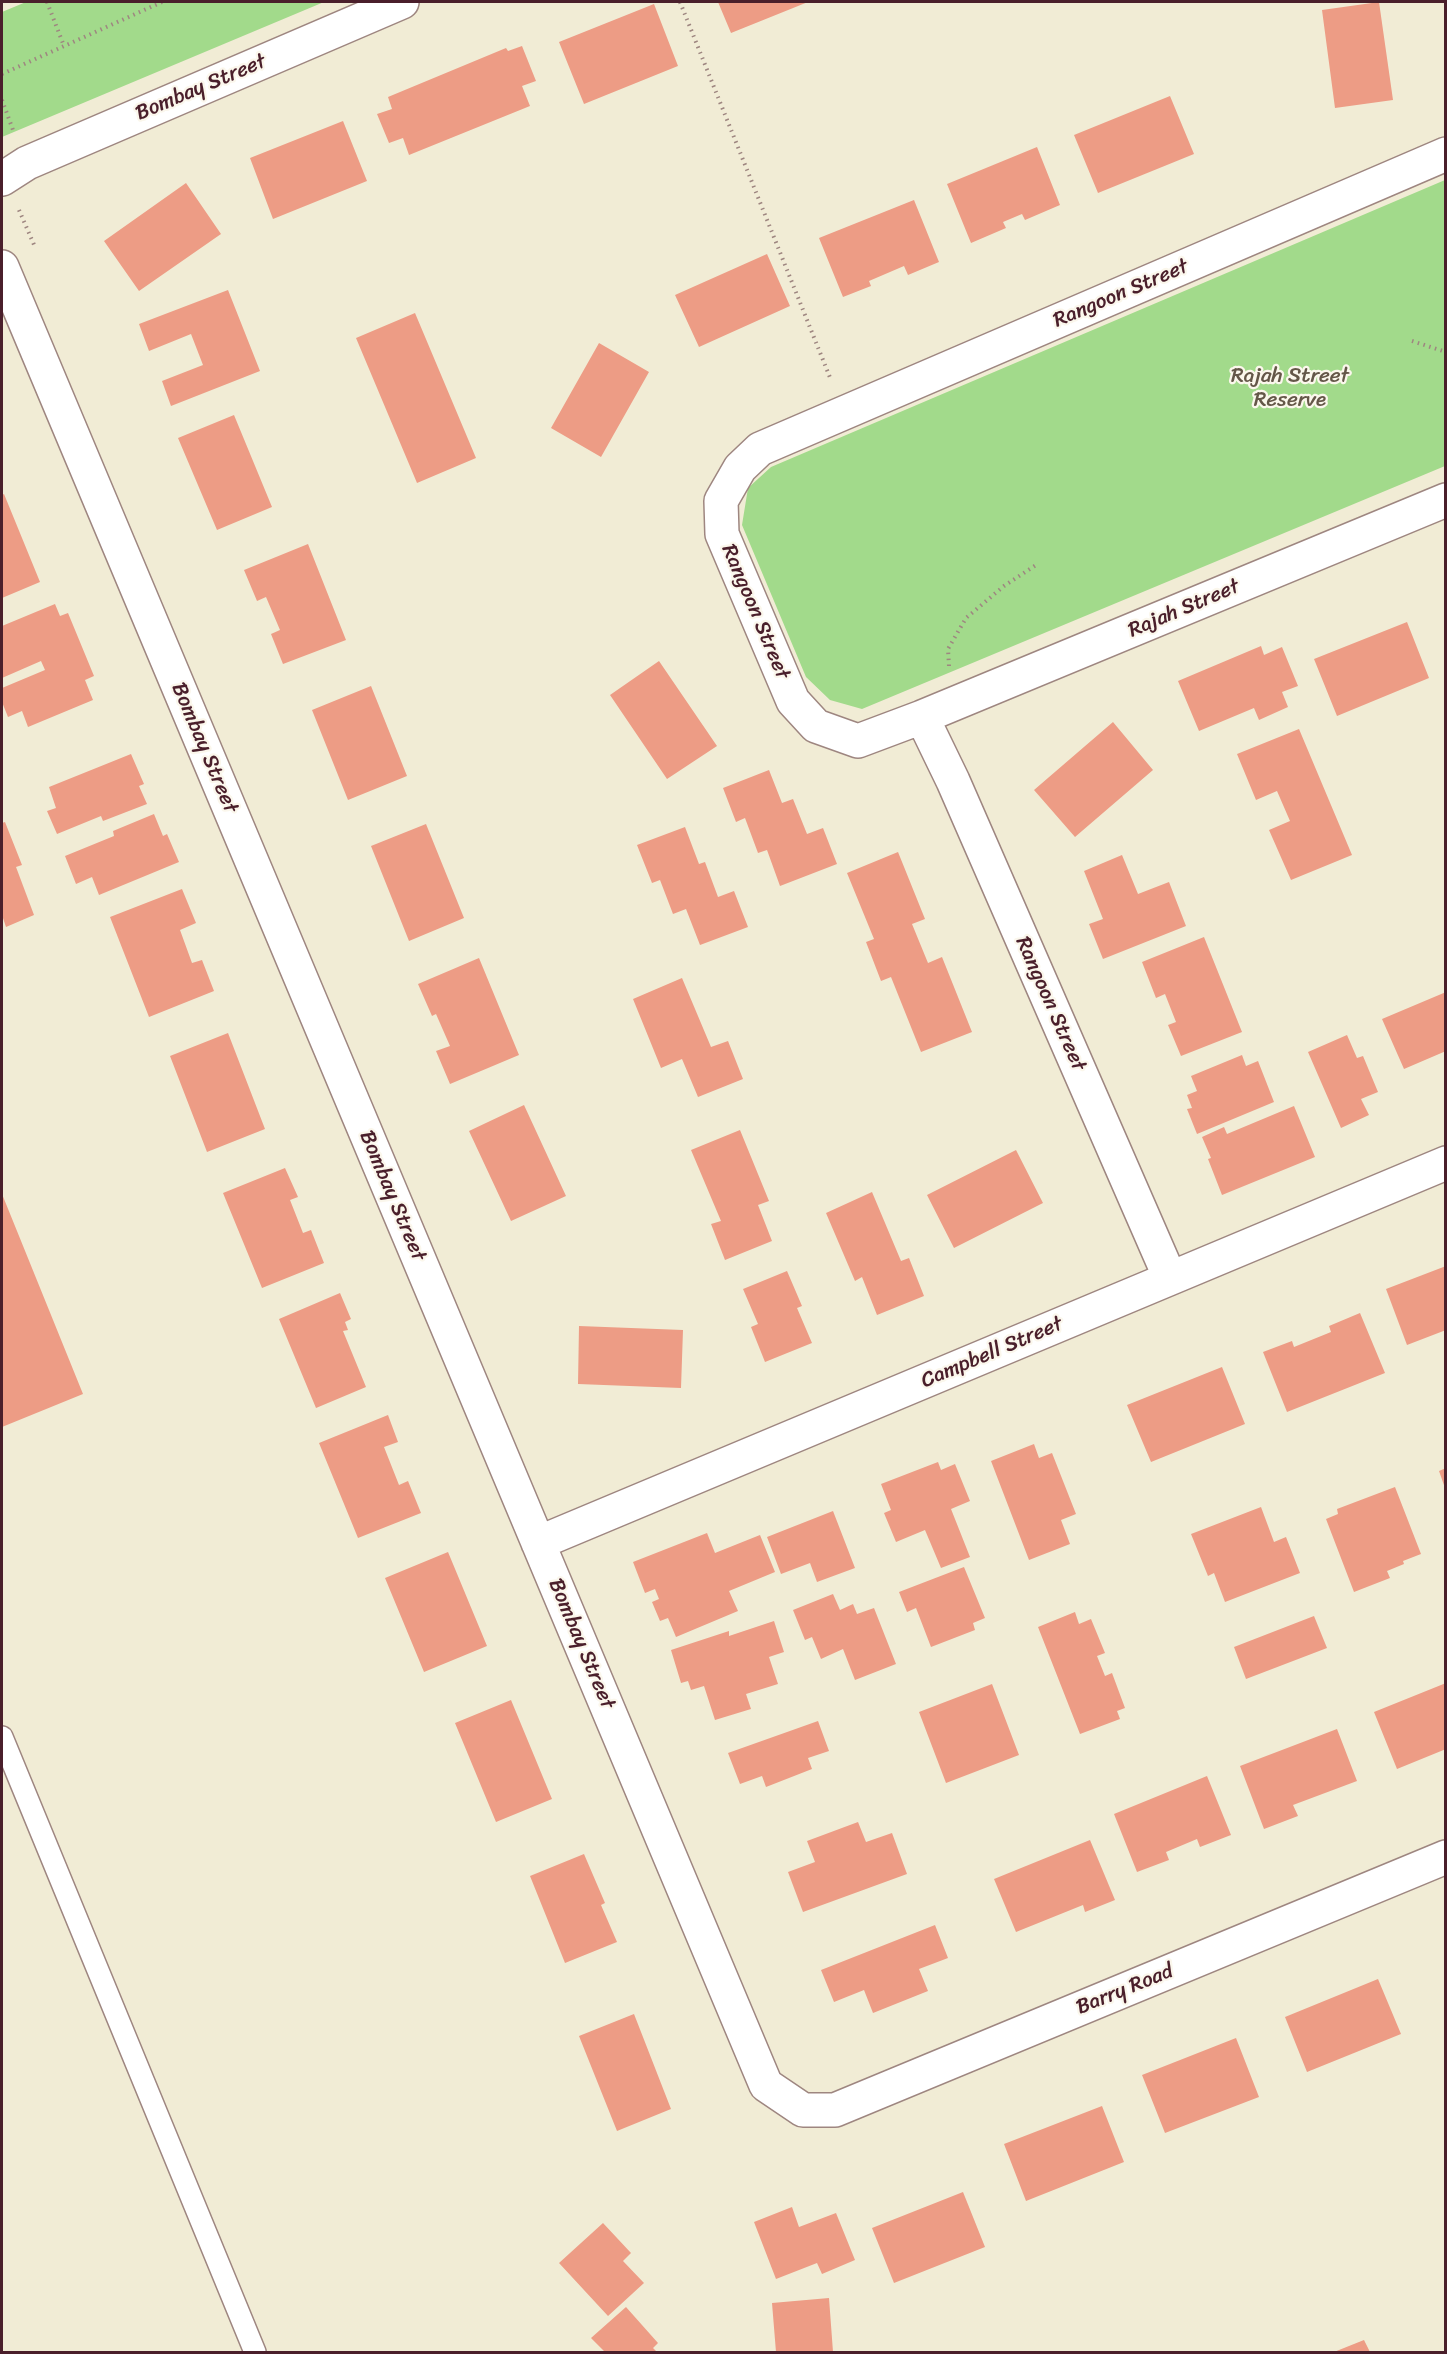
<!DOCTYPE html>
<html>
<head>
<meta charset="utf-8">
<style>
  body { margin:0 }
  #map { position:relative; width:1447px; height:2354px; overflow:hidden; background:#f1ecd5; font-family:Sriracha,sans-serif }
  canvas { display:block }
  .frame { position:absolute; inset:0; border:3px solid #4a1f2b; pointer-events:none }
</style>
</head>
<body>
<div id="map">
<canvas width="1447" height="2354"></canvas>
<div class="frame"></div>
</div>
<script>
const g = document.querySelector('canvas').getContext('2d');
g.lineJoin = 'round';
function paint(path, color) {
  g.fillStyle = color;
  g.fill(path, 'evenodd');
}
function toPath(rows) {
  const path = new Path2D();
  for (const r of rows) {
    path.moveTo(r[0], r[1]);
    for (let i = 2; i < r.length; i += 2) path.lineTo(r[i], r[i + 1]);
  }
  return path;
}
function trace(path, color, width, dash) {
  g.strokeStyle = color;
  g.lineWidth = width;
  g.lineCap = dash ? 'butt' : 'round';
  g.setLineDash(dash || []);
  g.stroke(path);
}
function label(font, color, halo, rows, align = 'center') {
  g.font = font + ' Sriracha,sans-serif';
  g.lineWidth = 4.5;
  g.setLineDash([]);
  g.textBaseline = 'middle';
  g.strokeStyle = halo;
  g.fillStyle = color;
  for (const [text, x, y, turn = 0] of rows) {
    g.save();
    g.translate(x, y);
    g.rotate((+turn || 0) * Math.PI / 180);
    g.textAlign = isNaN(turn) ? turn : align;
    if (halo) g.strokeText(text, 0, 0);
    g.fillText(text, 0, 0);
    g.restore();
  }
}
paint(toPath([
  [26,2,324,2,2,137,2,12],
  [1445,180,1445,466,862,709,830,700,806,677,742,525,748,488,771,467]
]), '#a2da8b');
paint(toPath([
  [718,2,808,2,731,33],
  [1379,2,1393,100,1335,108,1322,10],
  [654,4,678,66,584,104,559,42],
  [522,46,536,81,522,86,530,106,409,155,403,138,389,143,377,114,392,109,388,97,506,48,508,51],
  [1170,96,1194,154,1098,193,1074,135],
  [343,121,367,181,273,219,250,158],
  [1037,147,1060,205,1025,220,1022,214,1003,222,1006,228,971,243,947,184],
  [186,183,221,234,139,291,104,241],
  [914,200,939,262,908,275,904,266,869,281,871,286,843,297,819,238],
  [767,254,790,306,699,347,675,295],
  [228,290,260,371,171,406,162,381,203,365,191,334,149,351,139,324],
  [415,313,476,458,417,483,356,338],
  [599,343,649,372,601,457,551,428],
  [234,415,272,507,217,530,178,438],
  [4,494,40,582,2,598,2,495],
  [308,544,346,640,283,664,271,634,280,630,266,597,257,601,244,570],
  [55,604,60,616,68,613,94,676,85,680,93,700,28,727,22,711,8,717,2,702,2,688,45,670,41,661,2,678,2,626],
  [1407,622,1429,678,1337,716,1314,659],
  [1261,646,1264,655,1282,647,1298,686,1282,692,1288,707,1259,720,1254,708,1199,731,1178,681],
  [659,661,717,746,667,779,610,695],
  [371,686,407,776,348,800,312,710],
  [1113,722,1153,770,1075,837,1034,790],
  [1299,729,1352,855,1291,880,1269,830,1290,821,1277,791,1256,800,1237,754],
  [131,754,144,784,139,786,147,804,103,821,101,816,57,834,47,811,56,808,49,787],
  [769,770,782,803,793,799,807,834,823,828,837,864,780,886,767,850,758,853,745,818,736,822,723,788],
  [154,814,163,836,167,834,179,862,99,895,92,877,76,884,65,856,114,836,113,831],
  [5,822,22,865,16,867,34,915,6,927,2,915,2,823],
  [426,824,464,918,409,941,371,846],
  [685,827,699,864,705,862,718,897,734,891,748,927,700,945,686,909,673,914,660,880,652,883,637,845],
  [898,852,925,919,912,924,928,963,942,957,972,1032,921,1052,891,977,881,981,866,942,874,939,847,873],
  [1122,855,1138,894,1169,882,1186,926,1103,959,1089,924,1103,919,1084,871],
  [182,889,196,923,180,930,192,963,202,960,214,991,149,1017,110,917],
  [1204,937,1242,1032,1181,1056,1168,1025,1176,1022,1165,994,1156,998,1142,962],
  [479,958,519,1055,450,1084,436,1051,450,1046,436,1014,432,1016,418,984],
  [682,978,711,1047,728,1041,743,1079,698,1097,682,1059,661,1068,633,999],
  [1446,992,1446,1051,1404,1069,1382,1019],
  [228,1033,265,1129,207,1152,170,1056],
  [1347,1035,1357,1058,1363,1056,1378,1092,1361,1099,1369,1115,1341,1128,1308,1052],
  [1242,1055,1246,1066,1258,1061,1274,1102,1197,1134,1187,1109,1192,1108,1187,1095,1197,1091,1191,1076],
  [524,1105,566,1196,511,1221,469,1131],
  [1294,1106,1315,1157,1222,1195,1208,1159,1211,1158,1202,1137,1224,1127,1227,1134],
  [740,1130,769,1201,758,1205,772,1241,725,1260,711,1224,721,1221,691,1150],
  [1016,1150,1043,1203,954,1248,927,1195],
  [285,1168,298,1197,290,1200,303,1233,311,1230,324,1263,262,1288,223,1193],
  [872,1192,901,1261,909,1258,924,1296,877,1315,862,1277,855,1281,826,1213],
  [2,1194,83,1394,2,1427],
  [1446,1266,1446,1330,1407,1345,1386,1289],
  [787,1271,802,1306,797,1308,812,1343,765,1362,751,1327,758,1324,743,1289],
  [340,1293,351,1319,345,1322,348,1330,343,1331,366,1387,316,1408,279,1319],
  [1360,1313,1385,1373,1287,1412,1263,1352,1292,1341,1294,1347,1331,1332,1329,1326],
  [579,1326,683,1330,681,1388,578,1384],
  [1222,1367,1245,1424,1151,1462,1127,1405],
  [388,1415,398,1442,384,1447,399,1485,408,1481,421,1513,358,1538,319,1443],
  [1034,1444,1039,1458,1052,1453,1076,1514,1061,1520,1070,1544,1029,1560,991,1461],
  [938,1462,941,1470,955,1464,970,1501,951,1509,970,1557,941,1568,925,1530,896,1542,884,1513,891,1510,881,1484],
  [1446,1468,1446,1488,1445,1488,1439,1471],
  [1395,1487,1421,1554,1403,1561,1404,1564,1387,1571,1390,1578,1354,1592,1326,1519,1338,1514,1337,1509],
  [1261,1507,1274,1542,1286,1537,1300,1573,1225,1602,1214,1573,1208,1576,1191,1534],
  [833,1511,855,1568,817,1582,810,1563,781,1574,767,1537],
  [707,1533,715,1553,760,1535,775,1572,729,1591,738,1611,676,1637,668,1618,660,1621,652,1602,659,1599,655,1589,645,1593,633,1562],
  [448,1552,487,1646,424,1672,385,1578],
  [964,1567,985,1618,973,1623,975,1630,931,1647,916,1608,907,1612,899,1592],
  [833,1594,840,1610,853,1604,857,1614,874,1608,896,1664,855,1680,843,1649,821,1659,812,1637,805,1640,793,1610],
  [1075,1612,1079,1624,1091,1619,1105,1653,1097,1656,1105,1676,1112,1673,1125,1708,1117,1711,1120,1719,1080,1734,1038,1627],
  [1314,1616,1327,1648,1246,1679,1234,1647],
  [774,1621,784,1652,769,1657,778,1684,746,1694,751,1709,715,1720,704,1686,691,1690,688,1681,681,1683,671,1650,729,1631,729,1636],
  [1446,1683,1446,1749,1397,1769,1374,1712],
  [992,1684,1019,1755,946,1783,919,1712],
  [511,1700,552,1799,496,1822,455,1723],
  [818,1721,829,1751,808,1758,812,1769,766,1787,762,1776,740,1784,728,1753],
  [1337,1729,1357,1781,1293,1805,1298,1816,1264,1829,1240,1766],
  [1207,1776,1231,1835,1200,1847,1197,1839,1166,1852,1169,1860,1137,1872,1114,1814],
  [858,1822,866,1842,892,1833,907,1874,803,1912,788,1872,815,1862,807,1841],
  [1090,1840,1115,1900,1085,1912,1083,1905,1016,1932,994,1879],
  [584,1854,605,1903,601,1905,617,1942,565,1963,530,1876],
  [935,1925,948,1958,919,1969,928,1991,873,2013,864,1990,834,2002,821,1970],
  [1378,1979,1401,2034,1307,2072,1285,2017],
  [634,2014,671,2109,617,2131,579,2036],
  [1236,2038,1259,2097,1165,2133,1142,2075],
  [1102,2106,1124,2162,1026,2201,1004,2144],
  [963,2192,985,2247,894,2283,872,2228],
  [792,2207,799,2227,836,2213,855,2260,822,2274,817,2263,776,2279,754,2222],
  [603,2223,631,2253,623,2261,644,2283,608,2316,559,2263],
  [829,2298,833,2352,776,2352,772,2303],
  [626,2307,658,2343,653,2348,657,2352,605,2352,591,2338],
  [1364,2340,1370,2352,1334,2352]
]), '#ed9c85');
const lane = toPath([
  [2,1737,255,2352]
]);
const street = toPath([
  [2,179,27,163,402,2],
  [2,267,766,2085,803,2110,835,2110,1446,1857],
  [922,717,1446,500],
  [1170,1278,953,781,922,717,858,741,816,726,793,701,722,534,721,501,740,468,760,449,1446,154],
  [538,1543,1446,1163]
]);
trace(lane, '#9e8680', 24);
trace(street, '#9e8680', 36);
trace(toPath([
  [47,2,64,46],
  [680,2,831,380],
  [2,74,162,2],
  [2,100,13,130],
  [19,210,35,247],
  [1412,341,1446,352],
  [949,666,948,649,966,618,1004,586,1036,565]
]), '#9e8680', 4, [1.5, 4.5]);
trace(lane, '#fff', 21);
trace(street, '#fff', 33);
label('21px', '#4a1f2b', '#fbf7ec', [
  ["Bombay Street",201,88,-23],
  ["Rangoon Street",1121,294,-23],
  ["Rajah Street",1184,609,-23],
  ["Rangoon Street",755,612,67],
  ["Bombay Street",204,748,67],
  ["Rangoon Street",1050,1004,66],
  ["Bombay Street",392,1196,67],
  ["Campbell Street",992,1353,-23],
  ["Bombay Street",581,1644,67],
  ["Barry Road",1125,1990,-22]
]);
label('21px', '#645748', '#fbf7ec', [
  ["Rajah Street",1290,377],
  ["Reserve",1290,401]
]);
</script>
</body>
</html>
